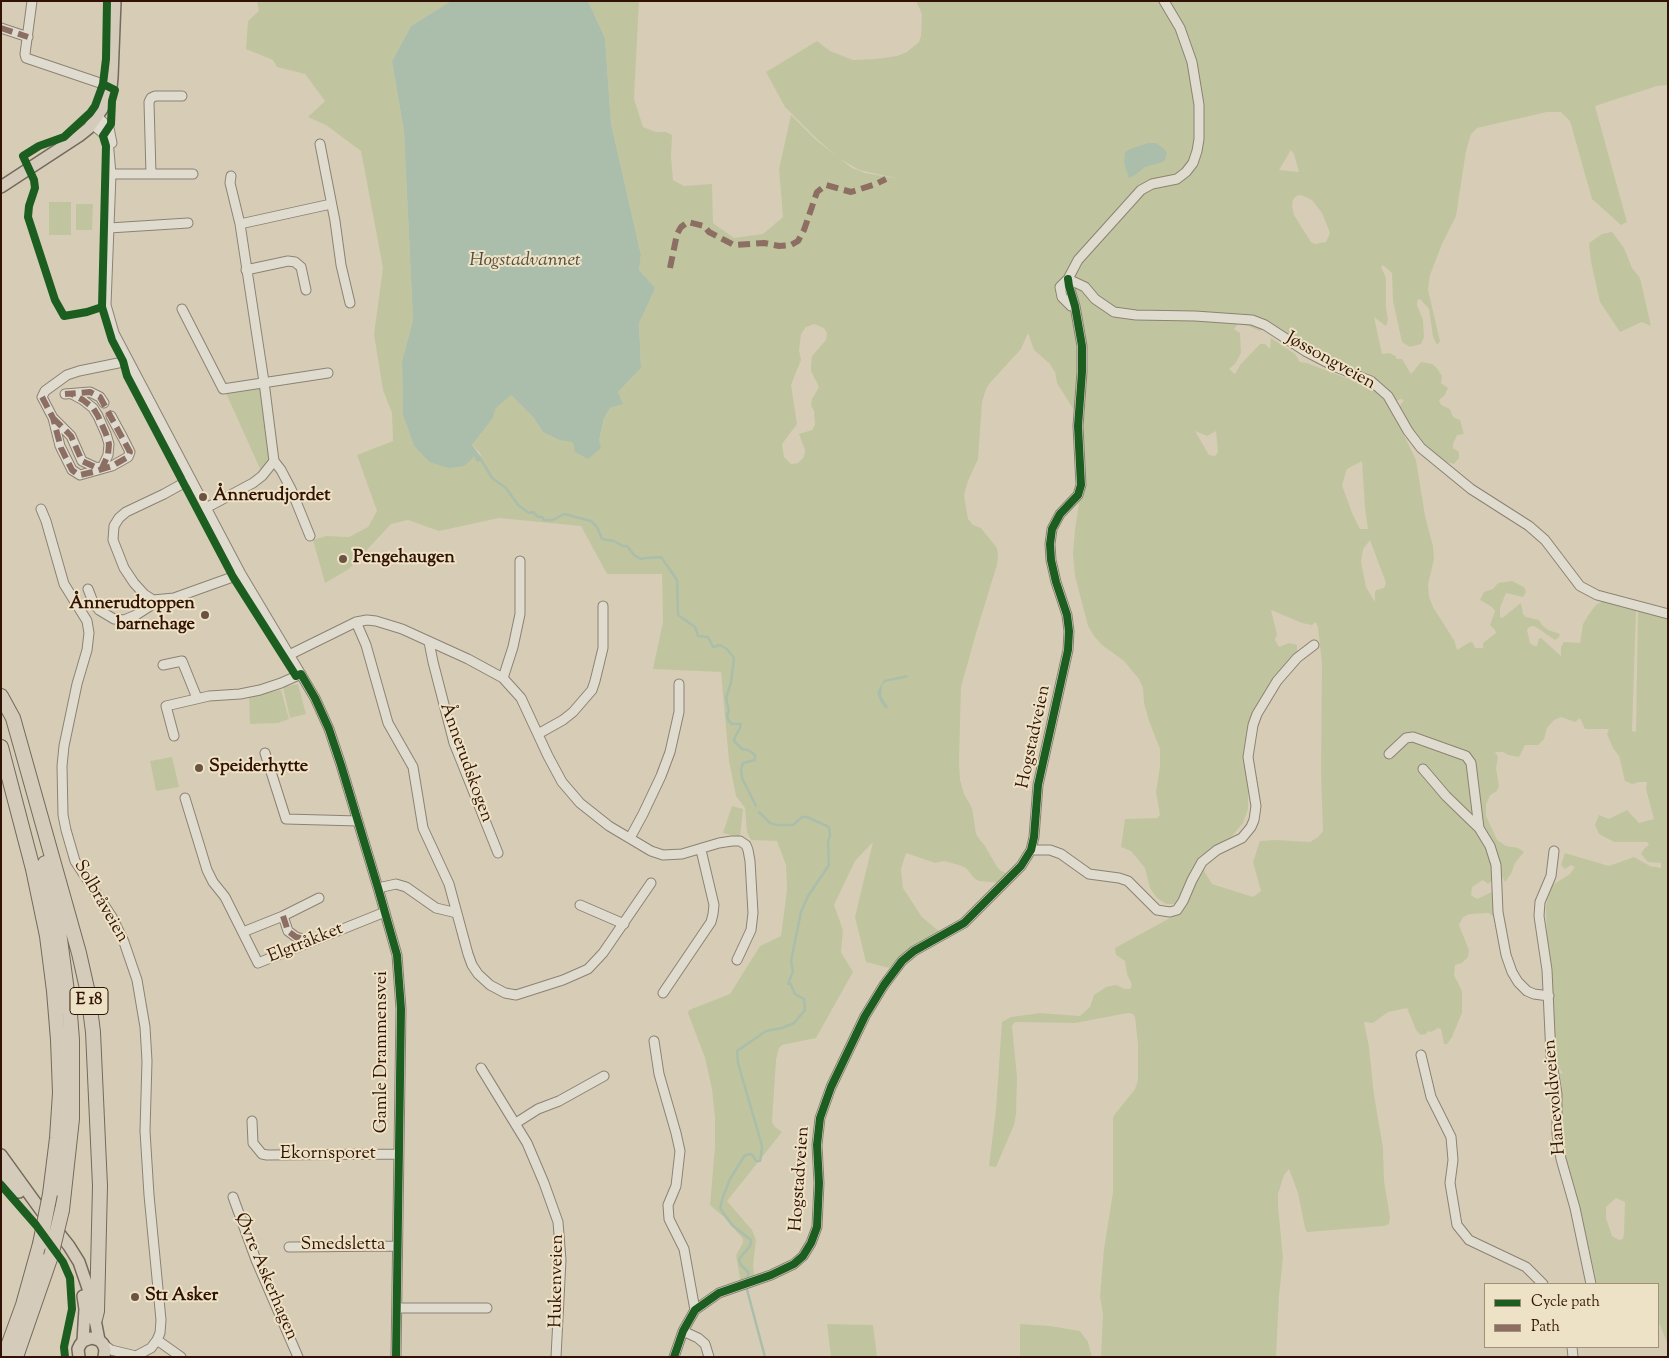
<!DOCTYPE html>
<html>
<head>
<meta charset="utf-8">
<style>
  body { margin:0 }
  #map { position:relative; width:1669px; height:1358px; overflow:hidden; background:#d7cdb6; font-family:"Sorts Mill Goudy",serif }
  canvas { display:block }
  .frame { position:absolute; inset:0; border:2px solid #311204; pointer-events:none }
  .legend { position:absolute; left:1484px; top:1283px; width:175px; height:65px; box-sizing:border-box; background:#eee2c6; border:1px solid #a28f78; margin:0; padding:6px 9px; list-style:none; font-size:15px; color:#311204 }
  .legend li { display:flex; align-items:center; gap:10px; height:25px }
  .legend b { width:25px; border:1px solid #a28f78 }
</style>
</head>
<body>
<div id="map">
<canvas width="1669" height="1358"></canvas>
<div class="frame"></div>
<ul class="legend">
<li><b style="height:6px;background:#1b5e20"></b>Cycle path</li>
<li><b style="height:6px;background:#8d6e63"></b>Path</li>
</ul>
</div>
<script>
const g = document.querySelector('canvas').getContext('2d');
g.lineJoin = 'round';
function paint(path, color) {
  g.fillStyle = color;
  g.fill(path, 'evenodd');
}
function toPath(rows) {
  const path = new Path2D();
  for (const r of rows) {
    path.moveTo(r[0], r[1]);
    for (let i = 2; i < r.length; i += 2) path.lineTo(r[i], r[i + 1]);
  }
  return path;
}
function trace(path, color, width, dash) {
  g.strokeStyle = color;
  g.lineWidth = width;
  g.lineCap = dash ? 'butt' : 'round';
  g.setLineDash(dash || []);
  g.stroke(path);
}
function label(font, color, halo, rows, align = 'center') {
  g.font = font + ' "Sorts Mill Goudy",serif';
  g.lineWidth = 4;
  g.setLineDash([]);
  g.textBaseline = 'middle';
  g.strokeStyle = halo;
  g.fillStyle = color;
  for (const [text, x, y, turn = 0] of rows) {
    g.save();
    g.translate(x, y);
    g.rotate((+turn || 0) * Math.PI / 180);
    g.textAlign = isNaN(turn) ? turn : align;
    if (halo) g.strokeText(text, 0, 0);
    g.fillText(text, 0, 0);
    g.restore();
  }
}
paint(toPath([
  [257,1,451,1,411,26,392,61,404,132,413,320,402,361,403,415,414,446,429,462,470,461,474,455,479,459,481,456,480,453,472,445,493,418,494,409,511,395,533,417,543,432,559,440,599,441,604,418,610,408,622,404,618,392,641,368,639,323,654,288,639,270,641,255,611,124,605,38,588,1,639,1,634,99,643,127,656,132,666,132,672,135,671,157,673,180,684,186,712,184,713,223,734,238,763,234,783,217,779,169,791,115,816,140,852,168,865,173,900,179,859,170,839,158,817,139,785,107,766,72,817,41,830,51,853,60,876,59,897,56,907,52,919,42,921,36,922,14,916,1,1668,1,1668,85,1657,86,1595,106,1627,222,1621,225,1592,199,1570,121,1561,112,1547,112,1477,128,1471,134,1466,151,1456,216,1442,244,1430,275,1428,290,1440,341,1437,345,1433,337,1429,309,1421,300,1418,299,1417,305,1423,320,1424,337,1421,344,1410,347,1402,342,1393,301,1392,273,1383,265,1381,267,1386,278,1386,307,1388,320,1386,326,1374,317,1382,354,1390,353,1395,356,1397,359,1402,359,1411,374,1421,362,1432,364,1436,367,1442,376,1441,383,1448,388,1445,395,1439,400,1441,405,1450,409,1453,417,1460,420,1464,434,1457,435,1453,444,1453,448,1459,452,1459,458,1454,464,1445,462,1431,451,1410,426,1399,407,1404,400,1401,399,1396,401,1389,392,1373,379,1373,376,1363,371,1362,373,1307,346,1283,332,1282,329,1252,323,1263,329,1260,331,1248,326,1238,324,1234,329,1240,333,1241,353,1235,364,1229,369,1235,374,1240,365,1260,344,1265,344,1270,349,1271,338,1295,354,1300,362,1307,363,1351,380,1353,378,1365,383,1380,393,1392,411,1416,460,1425,516,1433,546,1434,559,1428,585,1429,597,1433,607,1454,640,1457,650,1470,642,1473,643,1475,648,1483,648,1483,643,1496,633,1495,630,1490,625,1495,611,1492,607,1480,600,1484,592,1493,589,1498,583,1512,581,1524,587,1526,592,1523,597,1506,593,1500,608,1500,617,1502,618,1521,603,1523,614,1526,617,1539,620,1542,625,1548,630,1560,634,1559,637,1555,640,1539,629,1534,626,1529,627,1527,630,1530,643,1534,646,1537,646,1539,638,1541,638,1561,656,1561,647,1564,642,1580,643,1583,624,1589,614,1596,605,1604,600,1636,610,1632,731,1636,732,1638,611,1639,609,1668,618,1668,1345,1658,1320,1658,1284,1597,1284,1578,1200,1565,1161,1557,1074,1563,1073,1554,1063,1553,991,1547,943,1546,906,1551,886,1570,874,1575,867,1571,865,1565,869,1561,865,1565,853,1609,866,1634,857,1650,866,1661,868,1661,863,1648,862,1641,854,1644,849,1649,845,1647,842,1614,842,1599,834,1595,825,1599,815,1609,819,1627,810,1639,823,1654,819,1646,789,1647,782,1639,782,1632,784,1625,781,1619,756,1613,748,1607,734,1609,729,1585,729,1580,718,1575,722,1561,717,1554,720,1547,728,1544,739,1538,745,1525,745,1519,757,1508,755,1503,752,1495,752,1498,757,1496,768,1499,786,1497,791,1490,795,1486,805,1486,816,1497,840,1506,846,1518,848,1524,852,1515,863,1511,874,1505,882,1500,873,1488,884,1483,880,1472,887,1471,895,1477,899,1492,892,1495,897,1496,914,1493,916,1489,913,1470,914,1463,917,1459,925,1469,950,1468,957,1462,963,1455,965,1454,975,1462,991,1462,1013,1452,1037,1447,1044,1444,1044,1441,1029,1438,1028,1431,1032,1428,1031,1426,1034,1421,1035,1416,1030,1407,1008,1388,1012,1373,1023,1364,1022,1369,1047,1374,1095,1383,1148,1384,1181,1390,1217,1389,1224,1384,1226,1307,1232,1305,1228,1298,1193,1289,1169,1284,1175,1278,1194,1278,1206,1283,1258,1279,1296,1276,1357,1101,1357,1103,1314,1100,1297,1104,1249,1113,1192,1113,1118,1115,1114,1135,1089,1138,1080,1138,1044,1135,1017,1133,1014,1128,1013,1075,1023,1015,1022,1012,1026,1017,1077,1016,1114,1014,1125,996,1167,989,1166,996,1109,1002,1022,1011,1017,1040,1013,1080,1016,1090,1007,1094,995,1106,987,1116,985,1125,989,1130,989,1132,985,1127,974,1125,961,1116,955,1115,948,1170,918,1178,909,1175,904,1166,904,1157,898,1150,888,1145,868,1131,851,1121,847,1125,819,1157,818,1160,815,1156,792,1160,766,1160,749,1149,721,1144,703,1143,688,1139,679,1124,661,1102,645,1094,636,1088,626,1075,576,1073,554,1075,529,1079,503,1077,415,1057,383,1055,372,1049,363,1034,350,1028,333,1021,349,989,384,986,389,982,402,978,459,968,481,964,495,968,519,973,525,981,528,997,548,998,556,997,565,977,630,961,687,959,762,960,780,964,794,972,808,976,834,980,840,985,846,997,867,1001,871,1009,874,1000,883,979,881,974,878,966,868,959,865,944,861,935,863,906,853,901,869,903,888,922,917,940,932,908,949,889,968,866,962,855,917,873,842,855,861,834,905,843,930,841,952,853,972,816,1038,782,1045,779,1048,776,1060,772,1122,775,1127,782,1132,727,1201,752,1230,756,1240,753,1266,755,1280,741,1284,736,1255,743,1243,743,1239,724,1217,710,1205,715,1147,715,1118,712,1089,705,1058,688,1013,689,1010,730,994,760,946,781,936,787,890,786,865,777,841,751,840,747,832,745,808,736,796,729,761,721,672,653,669,663,622,662,574,607,574,581,526,499,518,439,531,408,520,391,524,349,569,325,583,313,540,326,536,349,537,368,527,377,511,357,455,393,441,392,413,383,390,374,334,383,268,361,151,326,125,308,117,325,101,305,74,277,67,273,60,246,49,248,21,259,11],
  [1291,150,1294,154,1299,172,1279,170],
  [1301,195,1312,200,1322,213,1330,233,1326,242,1315,244,1311,242,1294,215,1292,206,1293,200,1296,196],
  [814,324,824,328,827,333,826,340,812,356,811,364,811,371,819,387,812,399,811,405,814,411,815,425,812,430,799,434,805,450,804,457,798,463,791,464,784,457,782,444,797,424,791,385,801,360,799,350,801,334,806,327],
  [1195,431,1207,436,1216,431,1218,452,1215,456,1209,455],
  [1362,461,1365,509,1368,529,1360,529,1352,513,1342,485,1347,469],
  [1370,540,1386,583,1384,588,1376,590,1375,592,1375,602,1366,587,1361,562,1363,549],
  [1271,610,1302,623,1312,625,1316,622,1318,628,1322,663,1321,772,1323,831,1318,837,1310,842,1276,840,1260,841,1253,862,1261,891,1253,897,1212,884,1203,869,1202,859,1232,836,1243,823,1248,809,1248,773,1261,708,1297,652,1297,645,1289,643,1279,647,1275,640,1277,634],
  [1616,1198,1625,1202,1624,1234,1623,1239,1619,1240,1612,1236,1606,1218,1606,1207],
  [49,202,71,202,71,235,49,235],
  [76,204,93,204,92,230,76,230],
  [1612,232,1624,248,1632,268,1640,278,1651,326,1642,322,1620,332,1600,302,1591,262,1589,243,1602,234],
  [265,384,276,460,262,473,225,391],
  [298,684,306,714,290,718,283,687],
  [281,690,289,719,278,723,250,724,249,696],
  [172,757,179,787,156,791,150,761],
  [732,806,743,809,740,837,723,833],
  [827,1324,873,1325,877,1357,831,1357],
  [1020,1324,1050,1326,1080,1331,1088,1342,1092,1357,1020,1357]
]), '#c0c59f');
paint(toPath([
  [451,1,588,1,605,38,611,124,641,255,639,270,655,288,639,323,641,368,618,392,623,404,610,408,604,418,599,441,601,448,588,459,575,452,573,442,559,440,543,432,533,417,511,395,495,409,493,418,472,445,481,457,479,462,476,461,474,456,470,461,464,466,449,468,429,462,414,446,403,415,402,361,413,320,404,132,392,61,411,26],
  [1148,143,1156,143,1164,149,1167,153,1166,158,1163,162,1145,167,1135,175,1129,178,1124,163,1125,152,1130,149],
  [907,675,908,677,905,678,885,682,882,685,881,696,888,707,886,709,881,703,877,693,880,687,884,680]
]), '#aabeab');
trace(toPath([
  [480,458,492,478,506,488,518,505,529,513,533,512,538,517,542,517,544,520,553,520,564,514,591,521,597,527,602,539,614,541,623,546,627,546,634,555,641,559,646,558,661,557,664,561,677,580,678,615,695,627,698,636,708,637,713,647,720,645,727,649,734,658,731,683,726,698,729,712,727,714,728,720,732,724,741,724,740,728,735,737,734,741,742,749,748,750,755,755,755,760,743,763,741,769,742,778,756,806],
  [746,1280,749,1273,741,1265,739,1259,750,1246,751,1240,732,1225,720,1208,723,1197,730,1179,745,1155,752,1154,756,1161,760,1161,761,1156,762,1146,738,1063,737,1051,766,1031,782,1028,794,1023,805,1010,804,999,795,994,790,983,788,984,793,971,791,961,801,912,808,896,829,865,828,842,830,835,829,827,807,817,802,817,793,825,777,825,770,823,759,812],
  [746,1286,765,1357]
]), '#aabeab', 2.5);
const minor = toPath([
  [32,1,25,54,26,58,103,84],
  [1,28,28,37],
  [97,116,109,128,112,143],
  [92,124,104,134,108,140,111,174,106,305,114,333,241,574,315,698,329,729,341,765,378,888,397,955,401,1009,396,1357],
  [320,144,335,221,341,265,350,303],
  [111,174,193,174],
  [151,174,149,102,151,98,155,96,182,96],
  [231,176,230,183,240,224,264,382,274,461,281,470,291,489,310,536],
  [240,224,331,204],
  [109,228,188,223],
  [246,270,288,261,295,262,301,267,306,290],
  [1068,279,1085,287,1095,299,1114,312,1136,315,1195,316,1252,320,1265,325,1305,351,1336,367,1371,381,1388,396,1408,431,1421,448,1471,489,1529,526,1545,540,1580,586,1597,595,1668,614],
  [1075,306,1071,306,1062,297,1060,287,1068,279,1078,260,1141,190,1152,184,1177,179,1186,172,1193,163,1197,151,1199,139,1199,105,1192,62,1180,28,1164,1],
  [182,309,223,389,328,373],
  [65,394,90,392,100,397,104,403],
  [111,416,123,438],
  [53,418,71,436,82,461,95,467,102,468,108,455,109,444,106,434,98,416,93,408,83,400,72,394],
  [60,446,53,418,42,397,45,391,67,375,79,371,128,361],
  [61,448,72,470,80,475,112,466,128,457,130,452,124,440],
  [206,508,253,483,262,476,274,461],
  [41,509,46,521,64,584,87,621,89,633,87,650,77,684,64,746,62,766,63,815,66,830,75,861,112,917,124,942,137,980,145,1027,147,1061,145,1131,149,1195,161,1320,160,1333,157,1340,151,1348,134,1357],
  [88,589,93,602,99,610,114,619,124,620,136,615,150,606,153,600,174,598,241,574],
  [153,600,144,594,134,583,124,568,113,540,114,526,119,518,126,512,164,494,191,479],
  [356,622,366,645,388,723,413,767,423,828,449,884,468,954,472,965,478,974,490,985,505,993,516,995,563,980,588,969,603,953,651,883],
  [429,642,433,662,454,743,498,853],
  [289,655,356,622,367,620,376,621,402,629,468,659,503,678,521,698,548,756,562,782,580,803,609,826,651,851,663,855,682,854,719,843,732,841,740,841,746,845,748,850,750,861,753,913,751,930,737,960],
  [163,665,182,661,197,698],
  [503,678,513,647,520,614,520,561],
  [538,734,563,720,573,712,592,690,595,681,603,648,603,606],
  [174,736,166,706,209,696,240,694,260,690,281,683,301,674],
  [265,753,286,819,358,821],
  [1389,754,1406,738,1413,737,1466,756,1471,763,1479,828],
  [1423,769,1446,796,1479,828,1490,846,1496,865,1498,912,1506,955,1512,972,1518,982,1527,991,1534,994,1549,996],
  [185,798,207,870,213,882,225,897,258,963,385,912],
  [630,838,643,814,661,776,670,752,679,712,679,684],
  [1031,850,1050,850,1061,854,1089,874,1119,878,1128,881,1157,910,1170,912,1177,910,1183,901,1192,880,1202,862,1217,850,1242,838,1251,827,1254,820,1256,806,1248,757,1253,725,1257,714,1277,681,1297,658,1314,645],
  [1554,851,1551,876,1540,902,1539,916,1547,970,1551,1056,1557,1094,1557,1134,1561,1159,1575,1208,1591,1284],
  [378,888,396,884,406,887,436,908,457,913],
  [580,905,624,924],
  [283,916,288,931,296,937,300,938,305,944],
  [243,932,283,916,319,898],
  [663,993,711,922,713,914,714,905,701,850],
  [654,1041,659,1074,676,1133,680,1151,676,1186,668,1205,669,1219,684,1249,695,1310],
  [1421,1055,1431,1097,1451,1137,1453,1160,1450,1183,1457,1225,1469,1240,1526,1267,1543,1284],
  [481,1068,527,1143,544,1183,558,1222,561,1260,556,1357],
  [252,1121,253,1143,262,1154,267,1155,399,1154],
  [516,1123,538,1109,559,1101,604,1076],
  [233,1197,256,1260,298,1357],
  [289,1247,397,1246],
  [397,1308,487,1308],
  [683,1331,698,1338,705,1344,709,1357],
  [157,1340,181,1357],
  [103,1344,111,1350,136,1356],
  [1572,1347,1573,1357],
  [674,1357,683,1331,695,1310,719,1293,771,1275,794,1264,803,1256,811,1243,817,1227,819,1183,817,1145,820,1118,831,1087,865,1016,884,985,902,961,914,951,964,923,1021,866,1031,850,1034,837,1038,785,1068,650,1069,631,1067,615,1056,582,1051,560,1050,544,1052,529,1060,514,1078,495,1081,485,1078,426,1082,372,1082,346,1075,306,1069,286,1068,279]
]);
const major = toPath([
  [1,187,79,136,89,128,102,109,111,88,112,77,115,1],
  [1,1155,40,1209,69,1246,79,1262,90,1294,99,1340],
  [1,1170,19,1192],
  [83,1341,85,1309,83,1296],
  [79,1357,78,1349,80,1345,83,1341,91,1338,99,1340,103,1344,105,1350,104,1357]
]);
const highway = toPath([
  [1,696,13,718,79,953,88,993,93,1032,100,1186,97,1311,95,1319],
  [1,747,33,869,47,936,54,991,58,1040,60,1093,57,1138,50,1194],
  [45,863,58,924,70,1014,72,1040,72,1119,62,1210],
  [4,1357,23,1305,40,1244],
  [16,1357,51,1256]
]);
trace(minor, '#8c8273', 11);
trace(major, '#73695c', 14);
trace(highway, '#73695c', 16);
trace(minor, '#e0dbcf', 9);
trace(major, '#d4cbba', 11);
trace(highway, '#d4cbba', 14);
const highwayBridge = toPath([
  [40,1244,50,1194],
  [51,1256,62,1210]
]);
trace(highwayBridge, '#73695c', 16, []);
trace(highwayBridge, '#d4cbba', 14);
trace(toPath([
  [1,28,28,37],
  [670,268,677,234,681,227,688,222,704,226,709,232,734,245,764,243,779,246,791,245,798,241,804,230,817,192,826,185,851,192,876,184,886,179],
  [42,397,53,418,61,448,72,470,76,473,80,475,93,472,112,466,128,457,130,452,100,397,90,392,65,394],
  [53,418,71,436,82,461,95,467,102,468,108,455,109,444,106,434,98,416,93,408,83,400,72,394],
  [283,916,288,931,296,937,300,938,305,944]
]), '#8d6e63', 6, [12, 6]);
trace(toPath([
  [103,84,115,90,112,101,111,124,103,136,106,146,102,307,112,340,123,361,127,376,233,577,296,676,301,674,315,698,329,729,341,765,378,888,397,955,401,1009,396,1357],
  [102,307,87,312,64,316,55,300,28,217,29,206,35,188,34,180,23,156,39,146,64,137,90,113,95,106,103,84,106,59,107,1],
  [1,1185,36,1225,63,1262,70,1278,72,1309,64,1347,65,1357],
  [674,1357,683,1331,695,1310,719,1293,771,1275,794,1264,803,1256,811,1243,817,1227,819,1183,817,1145,820,1118,831,1087,865,1016,884,985,902,961,914,951,964,923,1021,866,1031,850,1034,837,1038,785,1068,650,1069,631,1067,615,1056,582,1051,560,1050,544,1052,529,1060,514,1078,495,1081,485,1078,426,1082,372,1082,346,1075,306,1069,286,1068,279]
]), '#1b5e20', 8);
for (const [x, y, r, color] of [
  [203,497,5,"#6b5342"],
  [343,559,5,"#6b5342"],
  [205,615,5,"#6b5342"],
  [199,768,5,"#6b5342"],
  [135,1297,5,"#6b5342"]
]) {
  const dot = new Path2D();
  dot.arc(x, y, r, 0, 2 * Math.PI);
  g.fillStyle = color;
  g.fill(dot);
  trace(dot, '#eee2c6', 2);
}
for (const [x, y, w] of [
  [89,1001,38]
]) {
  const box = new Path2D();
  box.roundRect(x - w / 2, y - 13.5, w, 27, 4);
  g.fillStyle = '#eee2c6';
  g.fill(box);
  trace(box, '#311204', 1);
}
label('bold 16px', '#311204', null, [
  ["E 18",89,1001]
]);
label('18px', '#311204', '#eee2c6', [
  ["Jøssongveien",1330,362,29],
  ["Hogstadveien",1035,737,-78],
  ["Ånnerudskogen",465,763,70],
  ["Solbråveien",100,902,60],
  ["Elgtråkket",306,944,-22],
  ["Gamle Drammensvei",383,1052,-90],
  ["Hanevoldveien",1556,1097,-95],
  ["Ekornsporet",328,1155],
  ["Hogstadveien",801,1179,-86],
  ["Smedsletta",343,1246],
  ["Øvre Askerhagen",265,1277,67],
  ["Hukenveien",558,1281,-89]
]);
label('bold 18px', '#311204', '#eee2c6', [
  ["Ånnerudjordet",213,497],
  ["Pengehaugen",353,559],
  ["Ånnerudtoppen",195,605,"right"],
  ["barnehage",195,626,"right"],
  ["Speiderhytte",209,768],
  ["St1 Asker",145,1297]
], 'left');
label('italic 19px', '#544c3d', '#eee2c6', [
  ["Hogstadvannet",525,262]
]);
</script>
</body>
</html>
